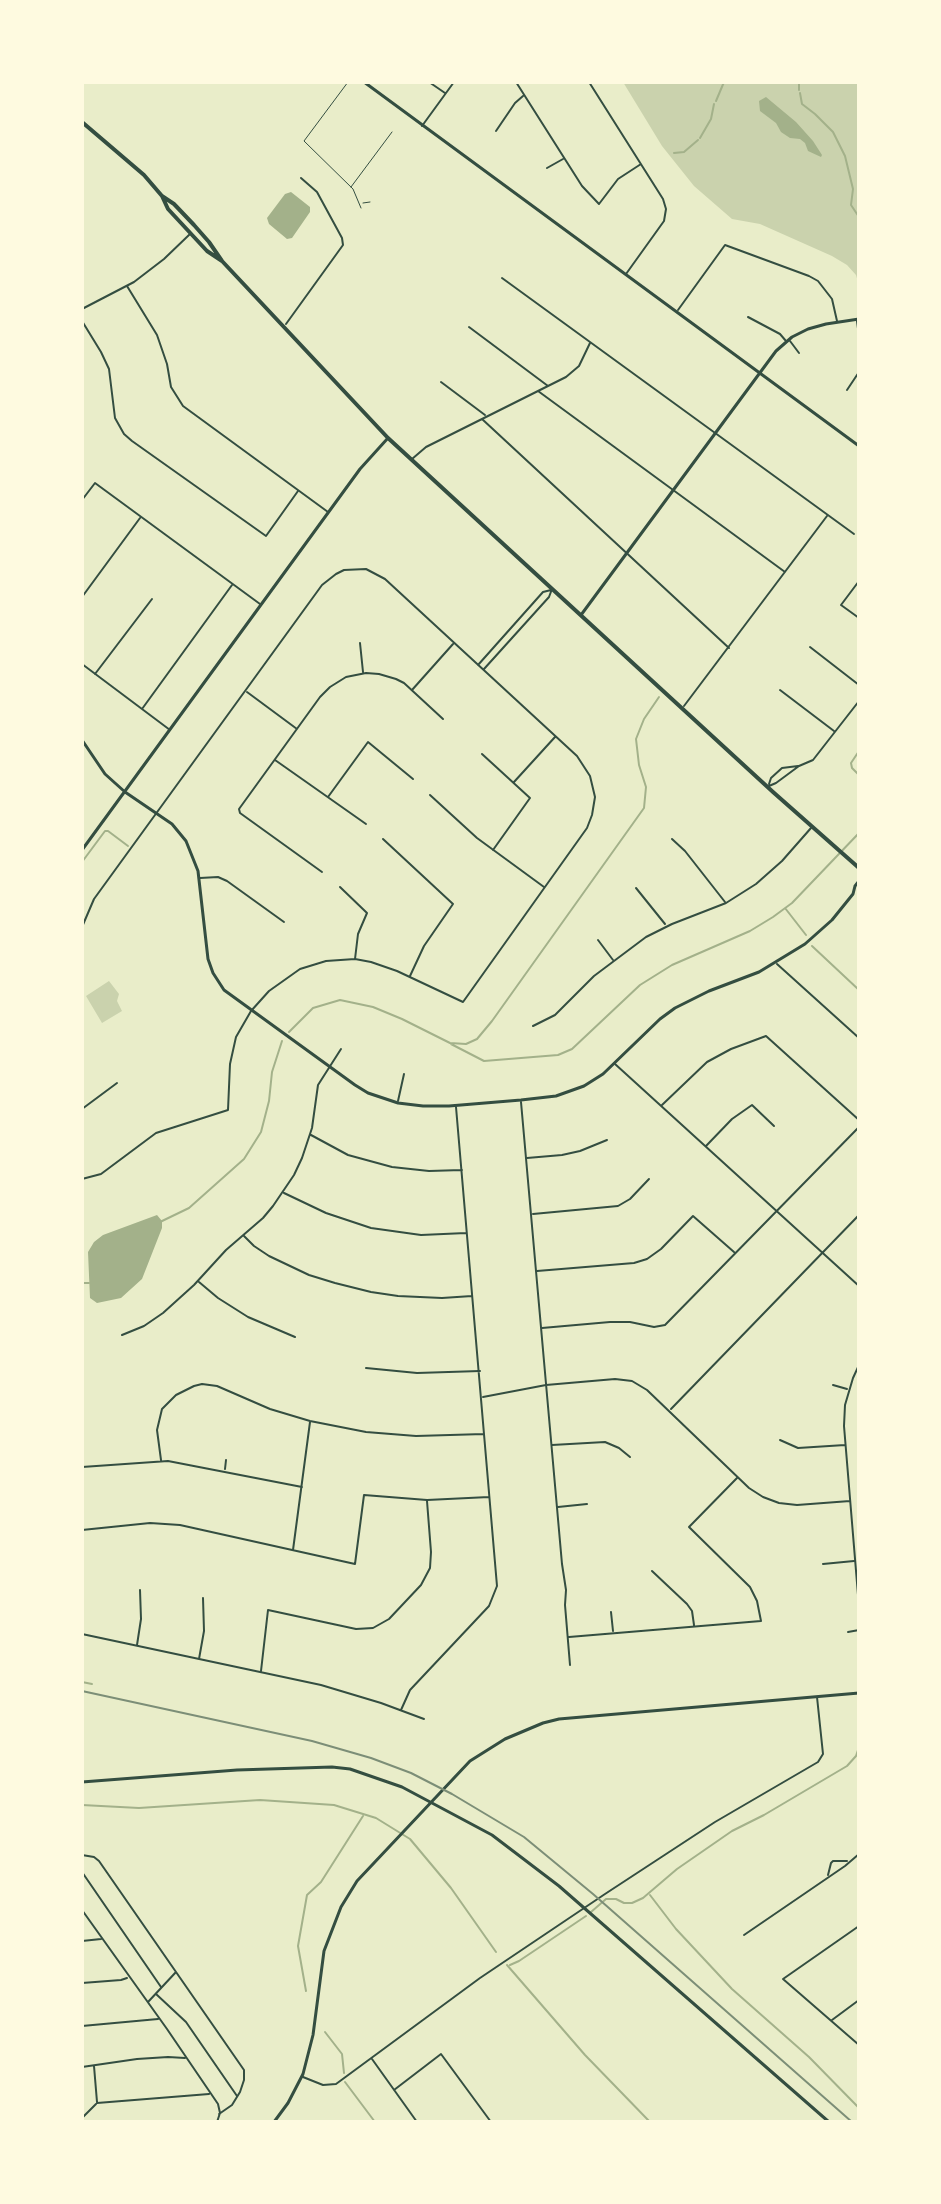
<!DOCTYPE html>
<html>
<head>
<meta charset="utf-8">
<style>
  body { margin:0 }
  #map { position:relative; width:941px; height:2204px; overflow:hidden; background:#e9edc9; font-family:"Alegreya Sans",sans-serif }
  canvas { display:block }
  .frame { position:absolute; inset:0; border:84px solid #fefae0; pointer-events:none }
</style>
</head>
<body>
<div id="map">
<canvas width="941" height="2204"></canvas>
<div class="frame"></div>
</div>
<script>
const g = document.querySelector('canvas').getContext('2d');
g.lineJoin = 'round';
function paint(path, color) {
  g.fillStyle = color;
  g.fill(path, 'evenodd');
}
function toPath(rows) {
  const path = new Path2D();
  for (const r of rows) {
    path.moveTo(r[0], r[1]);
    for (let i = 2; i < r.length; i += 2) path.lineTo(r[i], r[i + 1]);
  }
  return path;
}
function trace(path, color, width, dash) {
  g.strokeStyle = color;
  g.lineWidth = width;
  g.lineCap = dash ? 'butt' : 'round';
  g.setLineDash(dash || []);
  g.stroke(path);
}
paint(toPath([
  [623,82,859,82,859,285,856,275,847,265,832,256,760,224,732,219,694,186,662,146],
  [109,981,119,994,117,1001,122,1011,102,1023,86,996]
]), '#cad2ad');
paint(toPath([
  [766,97,796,122,813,141,822,155,821,157,808,151,805,143,800,139,790,138,781,132,776,123,760,111,759,101],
  [291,192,310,207,310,212,292,238,287,239,269,224,267,218,285,194],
  [157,1215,162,1221,162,1228,142,1279,121,1298,97,1303,90,1298,88,1252,94,1242,103,1235]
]), '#a3b18a');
trace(toPath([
  [799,82,799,90],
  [800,93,802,104,815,114,833,132,845,156,853,189,851,205,859,217],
  [716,101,724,82],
  [700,138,711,119,714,104],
  [674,153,684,152,698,140],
  [859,751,851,763,852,768,859,775],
  [82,862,105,831,108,831,128,846],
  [785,908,806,935],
  [812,946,859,990],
  [289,1032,313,1008,340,1000,373,1007,402,1019,450,1043,466,1044,477,1039,492,1021,644,808,646,787,639,765,636,739,644,719,659,697],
  [451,1044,484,1061,558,1055,572,1049,640,985,672,965,750,931,773,917,792,903,859,833],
  [160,1222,189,1208,244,1159,261,1132,269,1101,272,1072,282,1041],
  [82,1283,89,1283],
  [82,1682,92,1684],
  [82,1805,139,1808,260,1800,334,1805,376,1818,410,1839,451,1888,496,1952],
  [650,1895,676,1929,732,1989,809,2057,859,2108],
  [591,1912,606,1899,616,1899,624,1903,632,1903,643,1898,677,1869,732,1831,764,1815,847,1766,856,1756,859,1747],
  [507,1965,585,2055,650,2122],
  [510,1965,519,1961,586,1916],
  [306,1991,298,1946,307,1895,321,1882,363,1816],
  [325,2032,342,2054,344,2073],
  [345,2082,375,2122]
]), '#a3b18a', 2);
trace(toPath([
  [348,82,304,141,353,189,361,208],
  [351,187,392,132],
  [363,203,370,202]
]), '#344e41', 1);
trace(toPath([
  [429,82,445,93],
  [516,82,582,186,599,204,618,179,641,164],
  [589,82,663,199,666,209,664,221,626,274],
  [422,126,454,82],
  [496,131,515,103,523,96],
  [547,168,563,159],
  [502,278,854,534],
  [127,286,157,335,167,364,171,387,183,406,328,512],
  [82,309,134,282,164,259,190,234],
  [678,310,725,245,809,276,818,281,832,299,837,321],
  [748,317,780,334,786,341],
  [82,321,101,352,109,369,115,418,124,434,132,441,266,536,298,491],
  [857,321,859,336],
  [286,324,343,245,342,238,317,192,301,178],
  [469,327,548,386],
  [790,341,799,353],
  [441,382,485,415],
  [847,390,859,372],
  [538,391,785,572],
  [482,419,729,648],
  [412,459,426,447,566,377,579,366,590,343],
  [82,500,95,483,260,604],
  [859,581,841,605,859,618],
  [82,597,140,518],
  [360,643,363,672],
  [810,647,859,685],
  [82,664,170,730],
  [478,665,543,592,551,590],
  [484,669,549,597,552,589],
  [95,674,152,599],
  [412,690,453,644],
  [780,690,834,731],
  [247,692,297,729],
  [684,706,827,516],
  [142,709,232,585],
  [482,754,530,798,493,850],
  [275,760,366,824],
  [514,782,555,737],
  [769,784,771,778,782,768,798,766],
  [769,786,776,783,799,766,813,760,859,701],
  [430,795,477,838,544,887],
  [328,797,368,742,413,779],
  [383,839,453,904,424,946,410,976],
  [672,839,685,851,725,902],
  [322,872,240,813,239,809,320,697,330,687,346,677,366,673,379,674,396,679,404,683,443,719],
  [200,878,218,877,227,881,284,922],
  [340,887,367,913,358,934,355,959],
  [636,888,665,924],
  [82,927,94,899,322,585,336,574,344,570,366,569,385,579,577,756,590,776,595,797,592,815,587,828,463,1002,397,971,371,962,355,959,326,961,300,969,269,991,251,1011,236,1037,230,1064,228,1110,156,1133,101,1174,82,1179],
  [598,940,613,960],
  [777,964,859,1038],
  [533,1026,555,1015,594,976,646,937,672,924,726,903,756,884,782,861,811,828],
  [615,1064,859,1286],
  [398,1101,404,1074],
  [521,1102,562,1564,566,1590,565,1605,570,1665],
  [662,1105,707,1062,731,1049,766,1036,859,1120],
  [82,1109,117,1083],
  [311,1135,348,1155,392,1167,429,1171,462,1170],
  [706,1146,732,1119,752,1105,774,1126],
  [527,1158,562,1155,580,1151,607,1140],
  [284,1193,326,1213,371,1228,421,1235,466,1233],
  [533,1214,618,1206,630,1199,649,1179],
  [244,1236,254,1246,269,1256,309,1275,335,1283,371,1292,398,1296,442,1298,472,1296],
  [537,1271,634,1263,647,1259,661,1249,693,1216,734,1252],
  [199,1282,218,1298,248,1317,295,1337],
  [542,1328,610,1322,630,1322,654,1327,665,1325,859,1127],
  [122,1335,144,1326,163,1313,194,1285,226,1250,263,1218,273,1206,294,1175,302,1158,312,1128,318,1085,341,1049],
  [859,1365,853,1378,845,1405,844,1426,859,1607],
  [366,1368,417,1373,480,1371],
  [833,1385,847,1389],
  [483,1397,546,1385,615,1379,632,1381,647,1390,749,1488,763,1497,779,1503,797,1505,850,1501],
  [671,1409,859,1215],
  [780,1440,798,1448,845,1445],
  [552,1445,605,1442,619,1448,630,1457],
  [161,1460,157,1430,162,1409,176,1395,194,1386,202,1384,217,1386,270,1409,310,1421,366,1432,416,1436,484,1434],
  [82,1467,168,1461,302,1487],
  [225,1469,226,1460],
  [558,1507,587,1504],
  [82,1530,150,1523,180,1525,355,1564,364,1495,427,1500,489,1497],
  [293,1550,310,1422],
  [823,1564,854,1561],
  [652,1571,687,1604,692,1611,694,1625],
  [611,1612,613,1631],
  [848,1632,859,1630],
  [82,1634,321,1685,381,1703,424,1719],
  [569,1637,761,1621,757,1601,750,1587,689,1527,737,1478],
  [137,1645,141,1619,140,1590],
  [199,1659,204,1631,203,1598],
  [261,1671,268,1610,356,1629,373,1628,389,1619,421,1585,430,1568,431,1552,427,1501],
  [401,1710,410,1690,489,1606,497,1586,456,1107],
  [82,1855,94,1857,99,1861,244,2070,244,2080,240,2092,232,2105,219,2114],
  [82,1872,161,1987],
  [828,1875,831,1863,833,1861,847,1861],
  [82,1910,167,2029,218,2104,220,2113,217,2122],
  [859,1926,783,1979,859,2045],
  [744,1935,845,1866,859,1854],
  [82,1941,101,1939],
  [82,1983,121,1980,127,1978],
  [156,1994,186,2022,237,2096],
  [148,2002,176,1972],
  [832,2020,859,2000],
  [82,2026,158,2019],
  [372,2059,417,2122],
  [94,2066,97,2102],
  [82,2067,137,2059,168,2057,185,2058],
  [303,2077,323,2085,336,2084,480,1978,605,1894,715,1822,818,1762,823,1754,817,1697],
  [394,2090,441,2054,491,2122],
  [97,2103,209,2094],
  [82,2118,96,2104]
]), '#344e41', 2);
trace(toPath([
  [364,82,859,446],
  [581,615,776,351,792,337,808,329,826,324,859,319],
  [82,740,105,774,125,792,172,824,186,841,198,871,208,959,213,973,224,990,355,1085,368,1093,398,1103,423,1106,449,1106,521,1100,556,1096,584,1086,603,1074,660,1019,675,1008,709,991,759,972,805,944,832,920,853,894,855,886,859,881],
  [82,850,360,469,388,438],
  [82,1782,237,1770,332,1767,350,1769,402,1787,492,1835,559,1886,829,2122]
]), '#344e41', 3);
trace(toPath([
  [274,2122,288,2103,303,2074,313,2035,324,1951,341,1907,357,1881,470,1761,505,1739,543,1723,559,1719,859,1693]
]), '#344e41', 3);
trace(toPath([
  [82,122,144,175,162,196],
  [222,261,207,251,168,209,162,196,174,204,194,225,209,242,222,261,388,438,773,792,859,868]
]), '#344e41', 4);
trace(toPath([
  [82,1691,312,1741,371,1758,411,1773,452,1794,524,1837,593,1894,852,2122]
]), '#7c8e77', 2);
</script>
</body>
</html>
